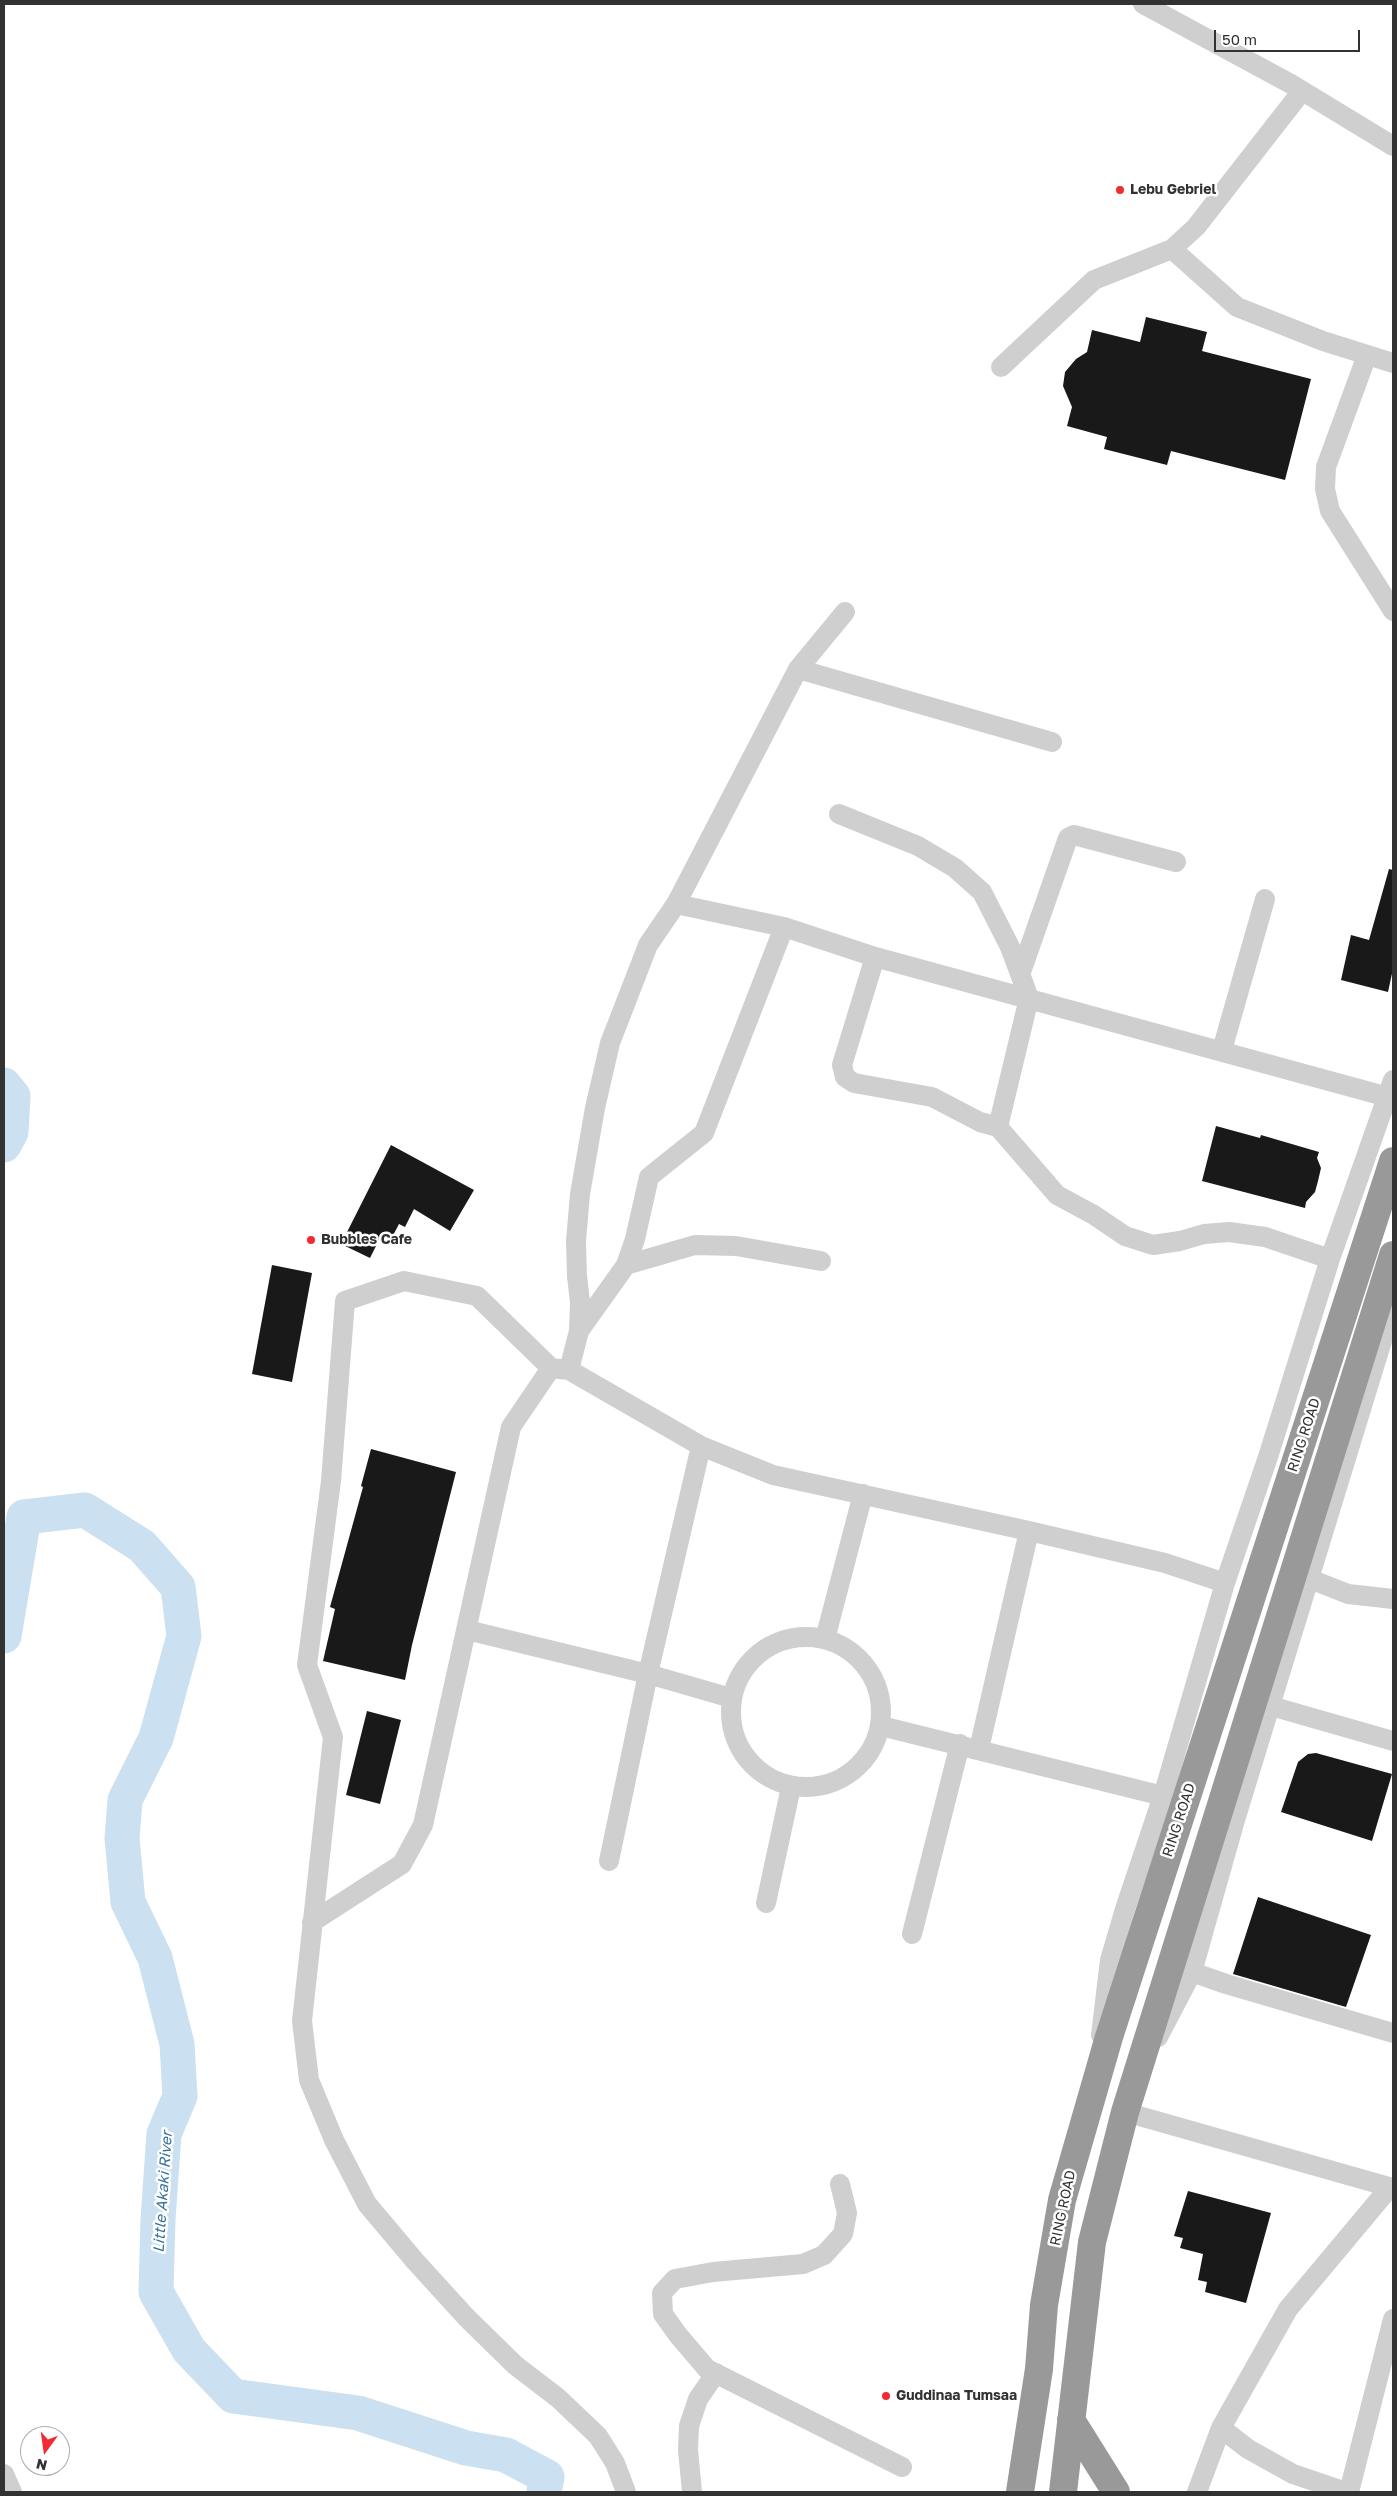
<!DOCTYPE html>
<html>
<head>
<meta charset="utf-8">
<style>
  body { margin:0 }
  #map { position:relative; width:1397px; height:2496px; overflow:hidden; background:#fff; font-family:"Golos Text",sans-serif }
  canvas { display:block }
  .frame { position:absolute; inset:0; border:5px solid #323232; pointer-events:none }
  .north { position:absolute; left:20px; top:2426px; width:50px; height:50px; box-sizing:border-box; background:#fff; border:1px solid #adadad; border-radius:50%; rotate:194deg; font-size:14px; font-weight:700; line-height:20px; text-align:center; color:#323232 }
  .north::after { content:''; display:block; margin:auto; width:18px; height:22px; background:#f22b32; clip-path:polygon(50% 0,100% 100%,50% 72%,0 100%) }
  .scale { position:absolute; left:1214px; top:30px; width:146px; height:22px; box-sizing:border-box; border:2px solid #323232; border-top:0; padding-left:6px; font-size:15px; line-height:18px; white-space:nowrap; color:#323232; -webkit-text-stroke:4px #fff; paint-order:stroke }
</style>
</head>
<body>
<div id="map">
<canvas width="1397" height="2496"></canvas>
<div class="frame"></div>
<div class="north">N</div>
<div class="scale">50 m</div>
</div>
<script>
const g = document.querySelector('canvas').getContext('2d');
g.lineJoin = 'round';
function toPath(rows) {
  const path = new Path2D();
  for (const r of rows) {
    if (r.length === 3) {
      path.moveTo(r[0] + r[2], r[1]);
      path.arc(r[0], r[1], r[2], 0, 2 * Math.PI);
      continue;
    }
    path.moveTo(r[0], r[1]);
    for (let i = 2; i < r.length; i += 2) path.lineTo(r[i], r[i + 1]);
  }
  return path;
}
function trace(path, color, width, dash) {
  g.strokeStyle = color;
  g.lineWidth = width;
  g.lineCap = dash ? 'butt' : 'round';
  g.setLineDash(dash || []);
  g.stroke(path);
}
function paint(path, color) {
  g.fillStyle = color;
  g.fill(path, 'evenodd');
}
function label(font, color, halo, rows, align = 'center') {
  g.font = font + ' "Golos Text",sans-serif';
  g.lineWidth = 5;
  g.setLineDash([]);
  g.textBaseline = 'middle';
  g.strokeStyle = halo;
  g.fillStyle = color;
  for (const [text, x, y, turn = 0] of rows) {
    g.save();
    g.translate(x, y);
    g.rotate((+turn || 0) * Math.PI / 180);
    g.textAlign = isNaN(turn) ? turn : align;
    if (halo) g.strokeText(text, 0, 0);
    g.fillText(text, 0, 0);
    g.restore();
  }
}
trace(toPath([
  [4,1085,13,1096,11,1132,4,1145],
  [4,1636,24,1517,85,1510,142,1546,178,1587,184,1636,156,1738,125,1800,122,1838,128,1902,155,1958,177,2044,180,2096,164,2134,158,2219,156,2292,189,2350,233,2396,358,2413,466,2448,506,2455,547,2477,544,2492]
]), '#cbe0f0', 35);
paint(toPath([
  [1146,317,1207,332,1202,351,1311,379,1285,480,1171,451,1167,465,1104,449,1107,437,1067,426,1072,407,1063,386,1065,372,1076,359,1087,352,1092,330,1140,342],
  [1389,869,1393,870,1393,969,1388,992,1341,980,1351,935,1369,940],
  [1216,1126,1260,1138,1261,1135,1319,1152,1317,1158,1321,1168,1318,1181,1315,1192,1306,1202,1305,1208,1202,1181],
  [391,1145,474,1190,450,1231,414,1209,405,1227,399,1224,389,1243,380,1238,370,1258,341,1244],
  [272,1265,312,1273,292,1382,252,1374],
  [371,1449,456,1472,412,1645,405,1680,323,1661,335,1609,330,1607,363,1487,361,1486],
  [367,1711,401,1720,380,1804,346,1795],
  [1316,1753,1392,1774,1372,1841,1281,1812,1298,1762,1308,1754],
  [1258,1897,1371,1935,1346,2007,1233,1974],
  [1188,2191,1271,2213,1246,2303,1205,2292,1207,2282,1198,2280,1203,2254,1180,2248,1183,2238,1174,2236]
]), '#191919');
trace(toPath([
  [1143,4,1291,84,1393,146],
  [1172,249,1237,307,1323,341,1393,363],
  [1367,355,1326,467,1325,489,1330,511,1393,611],
  [1001,367,1094,280,1172,249,1196,227,1302,91],
  [798,669,1052,742],
  [839,814,918,846,955,868,982,892,1010,947,1029,998,998,1127],
  [676,904,784,927,875,957,1388,1097],
  [875,957,842,1065,845,1077,854,1083,932,1097,980,1122,998,1127,1057,1195,1094,1215,1125,1236,1153,1245,1180,1241,1204,1234,1229,1232,1265,1237,1330,1259],
  [1021,972,1068,838,1074,835,1176,862],
  [1222,1050,1265,899],
  [626,1265,695,1245,736,1246,821,1261],
  [579,1331,626,1265,635,1239,649,1177,704,1133,784,927],
  [551,1368,477,1296,404,1281,345,1301,331,1481,307,1665,333,1737,302,2021,309,2080,334,2140,367,2204,415,2261,466,2317,515,2365,558,2398,598,2436,615,2463,626,2492],
  [569,1370,579,1331,580,1302,577,1276,576,1241,580,1194,595,1108,610,1043,648,945,676,904,798,669,845,612],
  [1310,1579,1348,1594,1393,1599],
  [467,1630,648,1674,731,1698],
  [806,1712,75],
  [825,1639,863,1494],
  [1271,1706,1393,1741],
  [881,1726,1163,1796],
  [979,1749,1029,1531],
  [609,1861,648,1674,701,1446],
  [766,1903,791,1787],
  [312,1922,402,1864,423,1825,511,1427,551,1368,569,1370,701,1446,773,1475,1029,1531,1165,1563,1225,1583],
  [912,1934,960,1744],
  [1192,1972,1226,1984,1393,2033],
  [1101,2035,1110,1960,1125,1909,1163,1796,1225,1583,1268,1457,1330,1259,1393,1080],
  [1158,2037,1192,1972,1235,1820,1393,1305],
  [1125,2112,1393,2188],
  [840,2184,847,2213,843,2234,824,2255,803,2264,713,2272,675,2279,662,2293,663,2314,678,2335,707,2369,902,2467],
  [1221,2428,1248,2449,1293,2474,1346,2492],
  [4,2474,12,2492],
  [692,2492,688,2450,689,2426,698,2399,716,2373],
  [1197,2492,1221,2428,1288,2309,1390,2187],
  [1349,2492,1393,2319]
]), '#cfcfcf', 20);
trace(toPath([
  [1071,2420,1116,2492],
  [1020,2492,1039,2369,1044,2305,1062,2200,1109,2037,1393,1161],
  [1063,2492,1092,2242,1125,2112,1393,1255]
]), '#999', 28);
for (const [x, y, r, color] of [
  [1120,190,5,"#f22b32"],
  [311,1240,5,"#f22b32"],
  [886,2396,5,"#f22b32"]
]) {
  const dot = new Path2D();
  dot.arc(x, y, r, 0, 2 * Math.PI);
  g.fillStyle = color;
  g.fill(dot);
  trace(dot, '#fff', 2);
}
label('bold 14px', '#323232', '#fff', [
  ["Lebu Gebriel",1130,190],
  ["Bubbles Cafe",321,1240],
  ["Guddinaa Tumsaa",896,2396]
], 'left');
label('14px', '#323232', '#fff', [
  ["RING ROAD",1304,1435,-72],
  ["RING ROAD",1179,1820,-72],
  ["RING ROAD",1063,2208,-78]
]);
label('italic 15px', '#38729c', '#fff', [
  ["Little Akaki River",163,2192,-86]
]);
</script>
</body>
</html>
